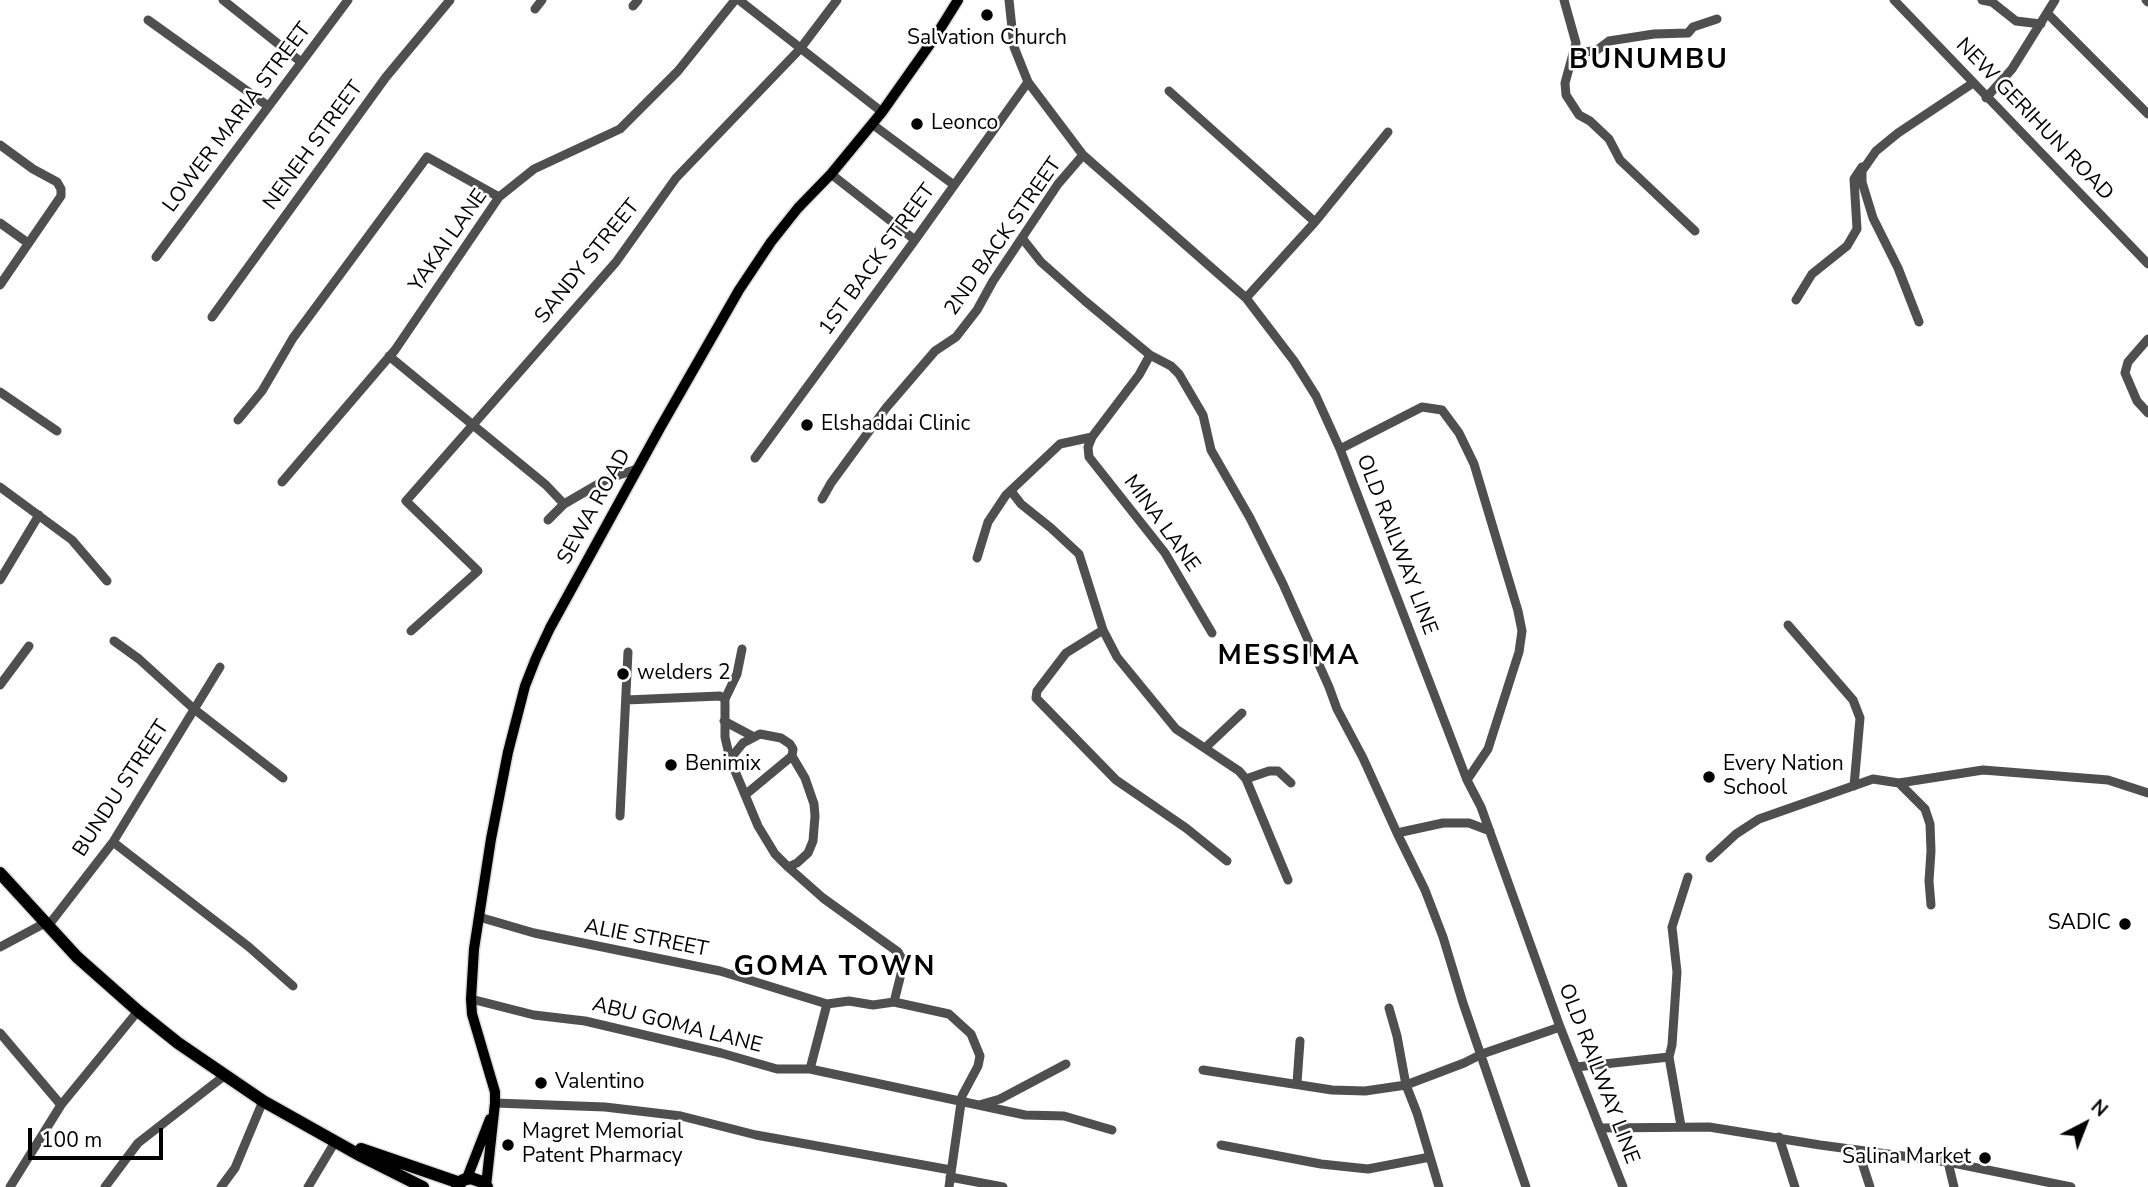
<!DOCTYPE html>
<html>
<head>
<meta charset="utf-8">
<style>
  body { margin:0 }
  #map { position:relative; width:2148px; height:1187px; overflow:hidden; background:#fff; font-family:"Nunito Sans",sans-serif }
  canvas { display:block }
  .north { position:absolute; left:2050px; top:1089px; width:70px; height:70px; -webkit-text-stroke:5px #fff; paint-order:stroke; rotate:42deg; font-size:19px; font-weight:700; line-height:28px; text-align:center; color:#000 }
  .north::after { content:''; display:block; margin:auto; width:24px; height:32px; background:#000; clip-path:polygon(50% 0,100% 100%,50% 72%,0 100%) }
  .scale { position:absolute; left:28px; top:1128px; width:135px; height:32px; box-sizing:border-box; border:4px solid #000; border-top:0; padding-left:9px; font-size:21px; line-height:24px; white-space:nowrap; color:#000; -webkit-text-stroke:5px #fff; paint-order:stroke }
</style>
</head>
<body>
<div id="map">
<canvas width="2148" height="1187"></canvas>
<div class="north">N</div>
<div class="scale">100 m</div>
</div>
<script>
const g = document.querySelector('canvas').getContext('2d');
g.lineJoin = 'round';
function toPath(rows) {
  const path = new Path2D();
  for (const r of rows) {
    path.moveTo(r[0], r[1]);
    for (let i = 2; i < r.length; i += 2) path.lineTo(r[i], r[i + 1]);
  }
  return path;
}
function trace(path, color, width, dash) {
  g.strokeStyle = color;
  g.lineWidth = width;
  g.lineCap = dash ? 'butt' : 'round';
  g.setLineDash(dash || []);
  g.stroke(path);
}
function label(font, color, halo, rows, align = 'center') {
  g.font = font + ' "Nunito Sans",sans-serif';
  g.lineWidth = 5;
  g.setLineDash([]);
  g.textBaseline = 'middle';
  g.strokeStyle = halo;
  g.fillStyle = color;
  for (const [text, x, y, turn = 0] of rows) {
    g.save();
    g.translate(x, y);
    g.rotate((+turn || 0) * Math.PI / 180);
    g.textAlign = isNaN(turn) ? turn : align;
    if (halo) g.strokeText(text, 0, 0);
    g.fillText(text, 0, 0);
    g.restore();
  }
}
const major = toPath([
  [467,1178,490,1119],
  [486,1186,495,1103,495,1092,472,1014,471,999,474,949,491,839,508,752,525,686,536,658,550,628,660,428,739,290,771,242,798,208,831,174,882,112,935,37,958,0]
]);
const highway = toPath([
  [0,873,77,957,138,1011,178,1043,263,1101,361,1156,423,1187],
  [361,1149,460,1183],
  [457,1187,463,1180,471,1178,482,1182,487,1187]
]);
trace(major, '#dbdbdb', 13);
trace(highway, '#dbdbdb', 15);
trace(toPath([
  [223,0,301,62],
  [739,0,882,112],
  [1009,0,1014,47,1028,82,1083,155,1246,298,1294,361,1316,396,1340,449,1467,780,1481,807,1560,1027,1623,1187],
  [1564,0,1576,43,1565,83,1566,95,1579,115,1590,121,1609,139,1620,160,1695,231],
  [1894,0,2148,264],
  [1982,0,1992,2,2016,21,2041,24],
  [2146,0,2148,2],
  [633,6,638,0],
  [535,9,542,0],
  [2047,13,2148,114],
  [148,20,268,106],
  [1574,54,1597,50,1609,41,1654,34,1688,33,1693,27,1717,19],
  [1169,91,1315,222],
  [1986,98,2012,69,2055,0],
  [872,124,954,185],
  [0,145,33,169,57,182,61,189,61,196,0,285],
  [831,174,915,240],
  [0,223,28,243],
  [1022,238,1041,262,1085,301,1150,355,1171,366,1179,374,1203,415,1211,450,1250,518,1283,584,1329,687,1337,709,1363,758,1397,833],
  [156,257,348,0],
  [1246,298,1315,222,1388,132],
  [1796,300,1812,274,1847,246,1857,229,1854,179,1862,167],
  [212,317,386,77,450,0],
  [1919,322,1898,268,1873,218,1862,182,1862,171,1876,151,1898,133,1973,83],
  [2148,339,2128,362,2125,373,2137,401,2148,413],
  [389,356,546,485,564,504],
  [0,392,57,431],
  [238,420,262,391,293,338,427,157,499,197],
  [1092,437,1088,447,1089,457,1165,553,1212,633],
  [1340,449,1422,407,1442,410,1459,433,1474,464,1518,611,1522,631,1519,652,1488,749,1467,780],
  [755,458,915,240,1028,82],
  [282,482,395,350,499,197,534,169,620,129,678,71,735,0],
  [0,487,72,540,107,581],
  [1011,491,1021,504,1051,528,1079,554,1103,630,1117,657,1176,729,1239,771,1246,779,1288,880],
  [822,499,831,483,886,408,935,351,956,337,977,310,993,281,1058,184,1083,155],
  [548,520,564,504,607,479,637,469],
  [977,558,988,522,1006,495,1060,444,1092,437,1139,375,1150,355],
  [0,580,39,515],
  [1788,625,1853,700,1860,718,1854,786],
  [1103,630,1066,653,1037,691,1036,698,1116,780,1186,828,1227,861],
  [411,631,478,571,406,501,616,262,676,178,800,49,837,0],
  [114,641,139,659,194,709,283,778],
  [0,685,29,646],
  [725,699,737,674,742,649],
  [626,700,720,696,725,699,725,737,730,759,758,826,775,854,788,867,823,898,898,952,904,962,894,1002],
  [724,721,754,737],
  [1205,748,1242,713],
  [730,759,743,743,760,734,781,738,790,744,793,749,792,756,745,795],
  [1246,779,1269,771,1278,771,1291,783],
  [1899,783,1925,809,1930,824,1931,851,1929,881,1931,905],
  [620,816,628,652],
  [1490,831,1469,823,1443,823,1397,833,1425,890,1443,937,1463,1003,1526,1187],
  [113,842,249,947,293,986],
  [1710,858,1736,834,1759,819,1873,779,1899,783,1983,770,2108,780,2148,793],
  [788,867,797,863,808,853,813,841,815,816,814,804,805,778,792,756],
  [479,917,534,933,720,971,827,1004,849,1001,873,1005,894,1002,949,1014,971,1034,980,1056,978,1066,962,1096,949,1187],
  [48,926,113,842,220,667],
  [0,947,45,923],
  [471,999,534,1015,585,1021,721,1053,777,1069,810,1069,827,1004],
  [1389,1008,1397,1036,1406,1085,1417,1113,1439,1187],
  [0,1033,61,1105],
  [1576,1067,1669,1057],
  [810,1069,1025,1115,1064,1116,1112,1130],
  [1203,1070,1332,1090,1365,1091,1406,1085,1464,1063,1482,1054,1560,1027],
  [1297,1083,1300,1041],
  [495,1103,605,1107,681,1116,756,1135,951,1170],
  [979,1105,1000,1099,1066,1064],
  [1681,1126,1669,1057,1672,1045,1677,972,1672,927,1688,877],
  [1601,1128,1709,1127,1820,1145,1948,1162,2071,1187],
  [1779,1137,1795,1187],
  [1221,1145,1321,1164,1368,1169,1430,1157],
  [1858,1150,1870,1187],
  [1948,1162,1954,1187],
  [950,1177,1003,1187],
  [10,1187,61,1105,138,1011],
  [105,1187,138,1143,224,1076],
  [221,1187,235,1168,263,1101],
  [308,1187,335,1142]
]), '#4f4f4f', 9);
trace(major, '#000', 10);
trace(highway, '#000', 12);
for (const [x, y, r, color] of [
  [987,15,7,"#000"],
  [917,124,7,"#000"],
  [807,425,7,"#000"],
  [623,674,7,"#000"],
  [671,765,7,"#000"],
  [1709,777,7,"#000"],
  [2125,924,7,"#000"],
  [541,1083,7,"#000"],
  [508,1145,7,"#000"],
  [1985,1158,7,"#000"]
]) {
  const dot = new Path2D();
  dot.arc(x, y, r, 0, 2 * Math.PI);
  g.fillStyle = color;
  g.fill(dot);
  trace(dot, '#fff', 2.5);
}
label('21px', '#000', '#fff', [
  ["Salvation Church",987,39,"center"],
  ["Leonco",931,124],
  ["Elshaddai Clinic",821,425],
  ["welders 2",637,674],
  ["Benimix",685,765],
  ["Every Nation",1723,765],
  ["School",1723,789],
  ["SADIC",2111,924,"right"],
  ["Valentino",555,1083],
  ["Magret Memorial",522,1133],
  ["Patent Pharmacy",522,1157],
  ["Salina Market",1971,1158,"right"]
], 'left');
label('21px', '#000', '#fff', [
  ["LOWER MARIA STREET",238,118,-53],
  ["NEW GERIHUN ROAD",2034,120,46],
  ["NENEH STREET",314,146,-54],
  ["2ND BACK STREET",1004,237,-55],
  ["YAKAI LANE",449,241,-55],
  ["1ST BACK STREET",878,260,-54],
  ["SANDY STREET",588,262,-51],
  ["SEWA ROAD",595,507,-61],
  ["MINA LANE",1161,524,54],
  ["OLD RAILWAY LINE",1396,545,69],
  ["BUNDU STREET",122,789,-57],
  ["ALIE STREET",646,939,11],
  ["ABU GOMA LANE",677,1026,14],
  ["OLD RAILWAY LINE",1598,1074,69]
]);
g.letterSpacing = '2px';
label('bold 28px', '#000', '#fff', [
  ["BUNUMBU",1649,61],
  ["MESSIMA",1289,657],
  ["GOMA TOWN",835,968]
]);
g.letterSpacing = '0px';
</script>
</body>
</html>
